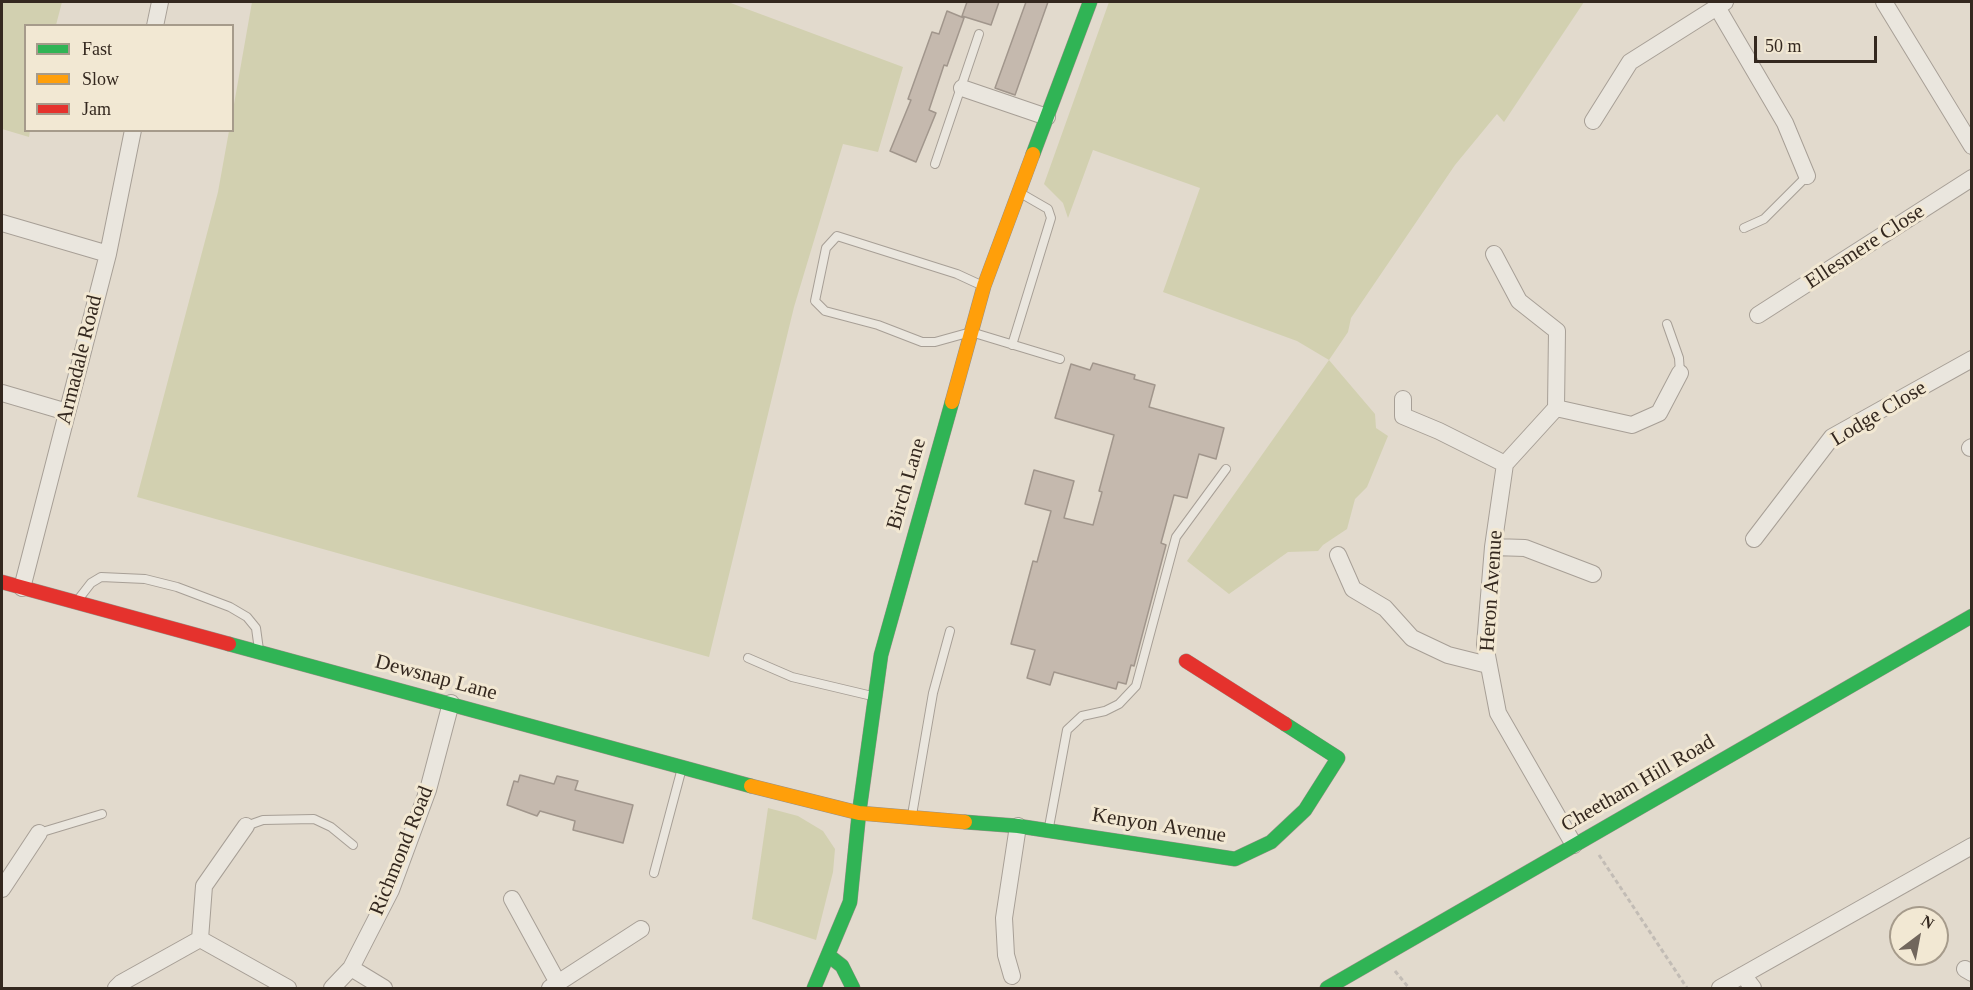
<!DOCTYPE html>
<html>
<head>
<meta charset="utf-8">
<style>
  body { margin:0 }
  #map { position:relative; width:1973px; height:990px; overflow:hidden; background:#e2dacd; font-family:"Times New Roman",serif }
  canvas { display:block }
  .frame { position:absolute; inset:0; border:3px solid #34281f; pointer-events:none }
  .legend { position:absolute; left:24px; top:24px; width:210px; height:108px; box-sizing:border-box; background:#f2e8d3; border:2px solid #a69b8b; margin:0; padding:8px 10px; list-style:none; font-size:18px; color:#34281f }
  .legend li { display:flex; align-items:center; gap:12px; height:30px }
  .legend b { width:30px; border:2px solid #a69b8b }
  .north { position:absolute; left:1889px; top:906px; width:60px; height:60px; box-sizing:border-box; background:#f2e8d3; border:2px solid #a69b8b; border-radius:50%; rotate:32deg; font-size:16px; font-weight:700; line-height:24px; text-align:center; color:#34281f }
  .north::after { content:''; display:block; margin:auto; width:21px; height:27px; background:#71665c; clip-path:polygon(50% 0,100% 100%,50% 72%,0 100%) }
  .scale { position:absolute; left:1754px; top:36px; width:123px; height:27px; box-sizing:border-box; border:3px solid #34281f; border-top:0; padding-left:8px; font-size:18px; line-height:21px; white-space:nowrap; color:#34281f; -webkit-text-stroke:4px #f2e8d3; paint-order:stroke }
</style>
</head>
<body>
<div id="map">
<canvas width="1973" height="990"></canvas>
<div class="frame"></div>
<ul class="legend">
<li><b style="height:8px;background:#30b455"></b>Fast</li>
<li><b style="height:8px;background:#ff9f0a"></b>Slow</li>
<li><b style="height:8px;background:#e5322d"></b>Jam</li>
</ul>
<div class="north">N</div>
<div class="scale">50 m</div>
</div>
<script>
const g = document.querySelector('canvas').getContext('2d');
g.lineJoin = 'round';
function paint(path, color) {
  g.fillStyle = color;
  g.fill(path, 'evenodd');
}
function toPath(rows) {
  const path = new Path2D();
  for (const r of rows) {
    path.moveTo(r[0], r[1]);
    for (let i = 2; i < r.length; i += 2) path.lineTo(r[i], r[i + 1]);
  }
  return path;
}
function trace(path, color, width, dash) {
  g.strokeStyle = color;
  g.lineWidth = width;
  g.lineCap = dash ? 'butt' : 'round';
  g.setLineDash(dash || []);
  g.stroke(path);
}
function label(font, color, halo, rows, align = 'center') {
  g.font = font + ' "Times New Roman",serif';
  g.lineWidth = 6;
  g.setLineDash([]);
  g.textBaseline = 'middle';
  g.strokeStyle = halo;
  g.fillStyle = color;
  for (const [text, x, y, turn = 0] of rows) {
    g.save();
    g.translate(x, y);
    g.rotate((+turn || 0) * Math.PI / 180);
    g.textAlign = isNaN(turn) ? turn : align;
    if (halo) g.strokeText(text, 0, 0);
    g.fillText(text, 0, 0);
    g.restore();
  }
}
paint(toPath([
  [2,2,62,2,56,25,26,26,26,130,30,131,29,137,2,129],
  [252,2,728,2,903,67,878,152,843,144,794,307,709,657,137,497,218,192,229,131,232,130,233,110],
  [1109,2,1584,2,1504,122,1497,114,1455,165,1351,318,1348,332,1329,360,1375,414,1376,428,1388,436,1367,487,1355,499,1347,529,1323,545,1318,551,1288,552,1229,594,1187,561,1329,360,1297,341,1163,292,1200,188,1093,150,1068,218,1063,203,1044,184],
  [768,808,798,816,823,831,835,849,833,872,816,940,752,919]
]), '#d2d0b0');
const building = toPath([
  [967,2,999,2,991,25,962,16,967,2],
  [1026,2,1048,2,1015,95,995,88,1026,2],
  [947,11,964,18,947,66,944,65,929,110,936,113,916,162,890,151,911,100,908,99,932,32,939,34,947,11],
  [1093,363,1135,375,1134,379,1155,385,1149,407,1224,428,1216,459,1199,454,1187,498,1174,495,1161,543,1166,545,1134,666,1131,665,1126,684,1118,682,1116,689,1054,672,1050,685,1027,678,1035,650,1011,644,1033,561,1037,562,1051,511,1025,504,1034,470,1074,481,1064,518,1093,525,1102,492,1099,491,1114,435,1055,418,1071,364,1090,370,1093,363],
  [520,775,554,784,557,776,578,781,575,790,633,805,623,843,573,830,575,821,540,811,537,816,507,805,514,781,518,782,520,775]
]);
paint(building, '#c5b9ae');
trace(building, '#a1968c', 1.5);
const lane = toPath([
  [935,164,979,34],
  [1744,228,1764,219,1807,176],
  [983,286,957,274,837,236,826,248,815,301,825,311,878,325,922,342,935,342,971,332,1060,359],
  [1667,324,1679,358,1680,373],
  [1012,345,1051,218,1048,209,1022,194],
  [77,601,91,583,101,577,145,579,177,587,230,607,247,617,256,628,259,650],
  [748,658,792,677,872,696],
  [912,815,933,693,950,631],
  [246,826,263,820,314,819,331,827,353,845],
  [1049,827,1067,730,1082,716,1105,711,1119,704,1136,686,1176,537,1226,469],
  [39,833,102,814],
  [654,873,682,768]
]);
const street = toPath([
  [1884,2,1972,146],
  [1717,7,1785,123,1807,176],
  [155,26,160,2],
  [962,88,1047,117],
  [1593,121,1630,62,1725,2],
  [2,223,108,254],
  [1494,254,1519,301,1557,331,1556,408],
  [1758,315,1972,178],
  [2,393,67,412],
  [1403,399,1403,416,1439,431,1505,464],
  [1556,408,1505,464,1493,547,1485,645,1498,713,1574,845],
  [1556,408,1632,425,1659,413,1680,373],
  [1970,448,1972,447],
  [1754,539,1832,437,1972,359],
  [1493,547,1525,548,1593,574],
  [1338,555,1353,589,1385,608,1412,638,1448,655,1488,665],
  [22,588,108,254,133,130],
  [2,889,39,833],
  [512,899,558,983],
  [200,939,204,886,246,826],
  [351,968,384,988],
  [1965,969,1972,973],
  [1743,975,1753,988],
  [1012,976,1006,955,1004,918,1018,826],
  [116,988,121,983,200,939,288,988],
  [332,988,351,968,391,890,428,790,451,703],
  [550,988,641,929],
  [1720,988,1972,846]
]);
const fast = toPath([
  [1033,154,1090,2],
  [229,644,751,786],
  [965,822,1018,826,1235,859,1271,842,1305,810,1338,758,1285,724],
  [828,955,842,966,853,988],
  [814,988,850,902,859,813,881,655,952,402],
  [1327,988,1972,616]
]);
const slow = toPath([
  [952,402,984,286,1033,154],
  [751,786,859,813,965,822]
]);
const jam = toPath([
  [2,582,229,644],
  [1186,661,1285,724]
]);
trace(lane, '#a79f96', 10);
trace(street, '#a79f96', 18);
trace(fast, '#978f86', 15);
trace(slow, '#978f86', 15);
trace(jam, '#978f86', 15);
trace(toPath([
  [1599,855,1687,988],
  [1395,971,1409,988]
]), '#c2bcb5', 3, [4.5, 3]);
trace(lane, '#eae6de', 8);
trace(street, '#eae6de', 16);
trace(fast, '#30b455', 14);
trace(slow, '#ff9f0a', 14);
trace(jam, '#e5322d', 14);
label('21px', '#34281f', '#f2e8d3', [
  ["Ellesmere Close",1865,247,-33],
  ["Armadale Road",80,360,-76],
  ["Lodge Close",1879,414,-31],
  ["Birch Lane",907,484,-74],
  ["Heron Avenue",1492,591,-86],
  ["Dewsnap Lane",436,678,15],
  ["Cheetham Hill Road",1638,784,-30],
  ["Kenyon Avenue",1159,826,9],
  ["Richmond Road",402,851,-68]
]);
</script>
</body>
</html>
